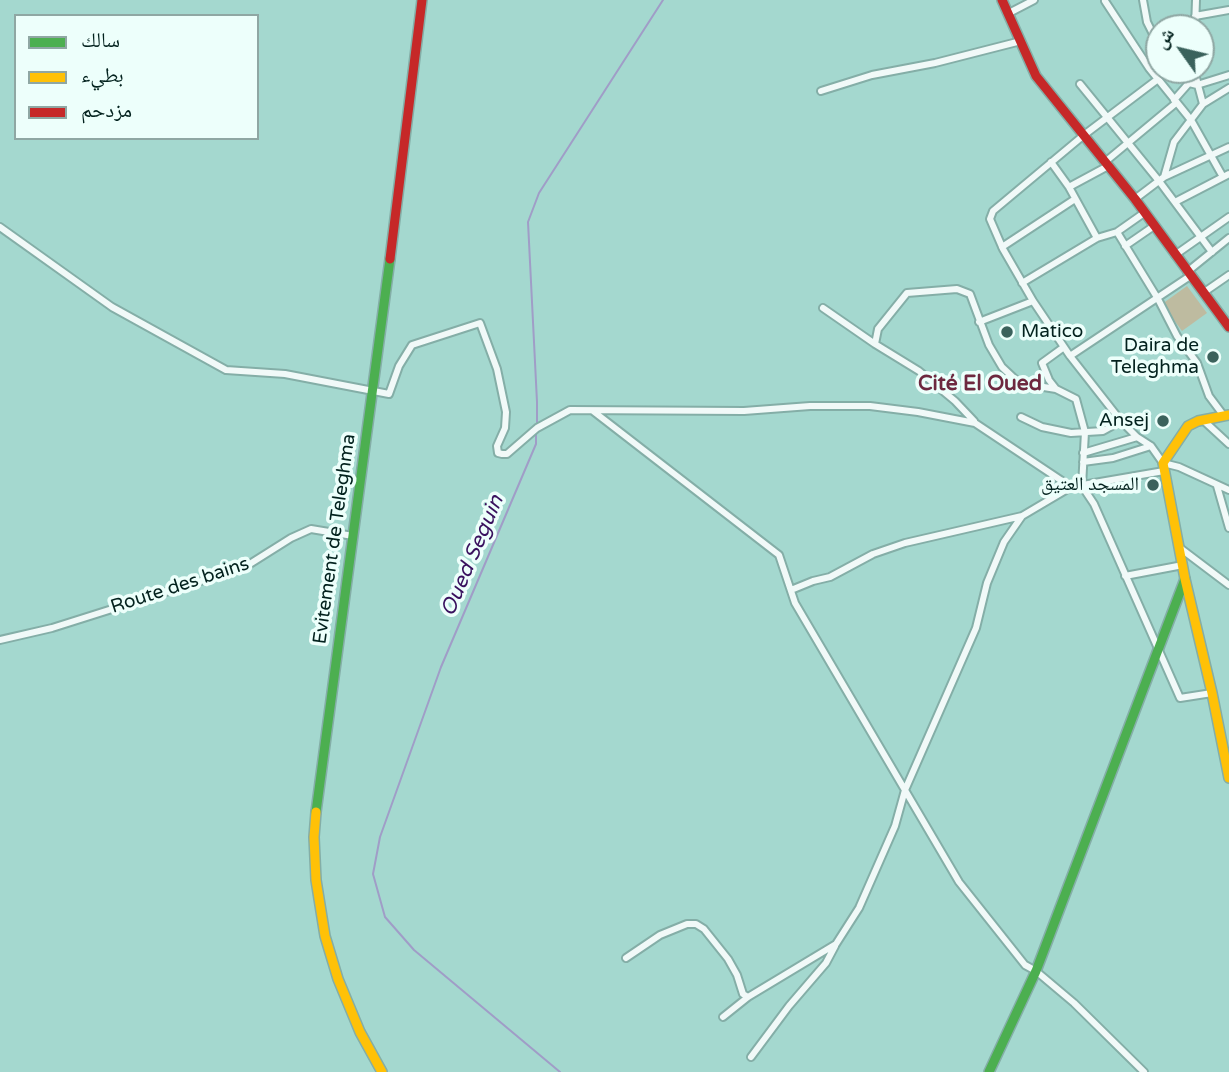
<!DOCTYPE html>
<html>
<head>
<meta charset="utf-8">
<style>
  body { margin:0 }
  #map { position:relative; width:1229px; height:1072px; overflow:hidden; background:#a4d8cf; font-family:"Varela Round","Noto Naskh Arabic",sans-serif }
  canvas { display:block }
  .legend { position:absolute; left:14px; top:14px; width:245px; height:126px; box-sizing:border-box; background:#edfffb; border:2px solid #8fa7a3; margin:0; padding:9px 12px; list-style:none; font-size:21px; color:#03221e }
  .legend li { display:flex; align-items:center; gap:14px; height:35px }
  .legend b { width:35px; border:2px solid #8fa7a3 }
  .north { position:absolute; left:1145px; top:14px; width:70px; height:70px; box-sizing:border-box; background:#edfffb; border:2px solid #8fa7a3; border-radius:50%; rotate:304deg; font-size:19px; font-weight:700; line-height:28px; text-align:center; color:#03221e }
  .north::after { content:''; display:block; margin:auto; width:24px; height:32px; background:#3b625c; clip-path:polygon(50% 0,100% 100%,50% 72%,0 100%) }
</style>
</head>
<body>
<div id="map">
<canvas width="1229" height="1072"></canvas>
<ul class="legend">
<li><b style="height:9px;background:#4caf50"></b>سالك</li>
<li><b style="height:9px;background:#ffc107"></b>بطيء</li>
<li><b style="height:9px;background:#c62828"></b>مزدحم</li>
</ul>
<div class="north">ش</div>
</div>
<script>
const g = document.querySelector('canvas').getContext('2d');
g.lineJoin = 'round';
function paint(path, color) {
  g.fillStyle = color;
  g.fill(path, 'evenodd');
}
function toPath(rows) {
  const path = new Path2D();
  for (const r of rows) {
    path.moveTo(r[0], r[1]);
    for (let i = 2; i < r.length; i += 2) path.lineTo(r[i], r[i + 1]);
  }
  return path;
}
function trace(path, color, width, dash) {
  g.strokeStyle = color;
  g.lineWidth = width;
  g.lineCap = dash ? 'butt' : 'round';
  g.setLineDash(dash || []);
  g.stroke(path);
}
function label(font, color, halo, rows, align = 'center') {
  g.font = font + ' "Varela Round","Noto Naskh Arabic",sans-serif';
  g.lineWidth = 7;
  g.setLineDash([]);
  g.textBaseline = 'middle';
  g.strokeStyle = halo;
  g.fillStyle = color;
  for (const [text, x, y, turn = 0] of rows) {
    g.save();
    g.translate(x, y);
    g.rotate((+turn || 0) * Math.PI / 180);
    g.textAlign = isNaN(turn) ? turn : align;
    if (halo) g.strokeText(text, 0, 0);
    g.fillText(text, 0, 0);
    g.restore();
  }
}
paint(toPath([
  [1187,286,1207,313,1182,331,1162,304]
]), '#bebba0');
trace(toPath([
  [537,426,537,402,528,222,539,193,663,0],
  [536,432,536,444,441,667,380,837,373,874,385,917,414,950,560,1072]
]), '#a09dc7', 2);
const street = toPath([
  [1143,0,1147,22,1159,46],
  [1105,1,1149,68,1191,120,1223,177],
  [1009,13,1034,0],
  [1195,16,1229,10],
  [1195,28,1196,0],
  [1177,70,1189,83,1197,85,1229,75],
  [1194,70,1203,104],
  [1158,79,1084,135,993,211,990,219,1003,249,1033,301,1070,356,1121,421,1137,437,1151,446,1163,463,1179,467,1229,490],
  [1080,84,1159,181,1212,252],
  [821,91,872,75,935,63,1021,41],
  [1174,100,1189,83],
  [1051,162,1069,187,1097,238],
  [1105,162,1176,103],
  [1164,177,1229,147],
  [1069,187,1108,166],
  [1135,199,1164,177,1174,142,1203,104,1229,88],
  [1175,202,1229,174],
  [0,227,112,307,226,370,285,374,389,394,399,366,412,345,480,323,497,369,506,412,505,428,497,446,498,453,502,454,507,454,537,428,570,410,744,411,810,406,870,406,918,412,975,423,1071,487,1164,471],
  [1117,232,1158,299,1177,336,1197,363,1209,396,1224,416],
  [1125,246,1154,226],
  [1002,247,1075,199],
  [1175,255,1229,217],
  [1187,272,1229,238],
  [1022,283,1097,238,1117,232,1144,213],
  [1203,293,1229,275],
  [823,308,875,344,919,371,955,401,974,421],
  [979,322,1033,301],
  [875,344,878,329,907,293,957,289,970,294,989,345,1002,367,1019,383,1056,389,1076,399,1085,432,1082,486,1094,504,1180,698,1212,693],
  [1070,356,1190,276],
  [1056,389,1049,380,1042,363,1064,347],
  [593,411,779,555,795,603,959,882,1025,965,1036,971,1074,1003,1144,1072],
  [1021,417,1042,427,1071,433,1103,431,1121,421],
  [1203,420,1229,444],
  [1083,453,1137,437],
  [1083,462,1113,458,1151,446],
  [1217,486,1229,528],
  [1180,548,1229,585],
  [1125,576,1183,565],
  [791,590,813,581,830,577,873,554,905,543,1022,516],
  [0,640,52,628,245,567,291,538,311,529,353,536],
  [626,958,660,935,687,924,696,924,704,929,728,959,737,975,743,994,748,997],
  [723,1017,748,997,836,944,859,908,895,826,905,790,976,628,987,583,1004,542,1022,516,1071,487],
  [751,1057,789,1006,826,963,835,946]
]);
const fast = toPath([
  [316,812,390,259],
  [989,1072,1036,971,1185,579]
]);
const slow = toPath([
  [1229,415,1198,421,1188,426,1163,463,1185,579,1212,693,1229,778],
  [316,812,314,837,316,880,325,936,338,979,360,1032,382,1072]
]);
const jam = toPath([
  [1002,0,1036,76,1135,199,1229,327],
  [390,259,422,0]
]);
trace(street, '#84aea7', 10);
trace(fast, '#84aea7', 12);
trace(slow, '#84aea7', 12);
trace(jam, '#84aea7', 12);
trace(street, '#f1f9f8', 6);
trace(fast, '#4caf50', 9);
trace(slow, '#ffc107', 9);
trace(jam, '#c62828', 9);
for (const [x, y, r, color] of [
  [1007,332,7,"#3b625c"],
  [1213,357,7,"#3b625c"],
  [1163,421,7,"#3b625c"],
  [1153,485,7,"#3b625c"]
]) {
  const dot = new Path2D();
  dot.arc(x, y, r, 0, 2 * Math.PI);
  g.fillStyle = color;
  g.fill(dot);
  trace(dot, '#edfffb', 2.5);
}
label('19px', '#03221e', '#edfffb', [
  ["Matico",1021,332,"left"],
  ["Daira de",1199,346],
  ["Teleghma",1199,368],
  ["Ansej",1149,421],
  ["المسجد العتيق",1139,485]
], 'right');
label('19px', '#03221e', '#edfffb', [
  ["Evitement de Teleghma",335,539,-82],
  ["Route des bains",180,586,-18]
]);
label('bold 21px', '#6d283f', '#edfffb', [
  ["Cité El Oued",980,384]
]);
label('italic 21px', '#39115e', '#edfffb', [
  ["Oued Seguin",473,556,-67]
]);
</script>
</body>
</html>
